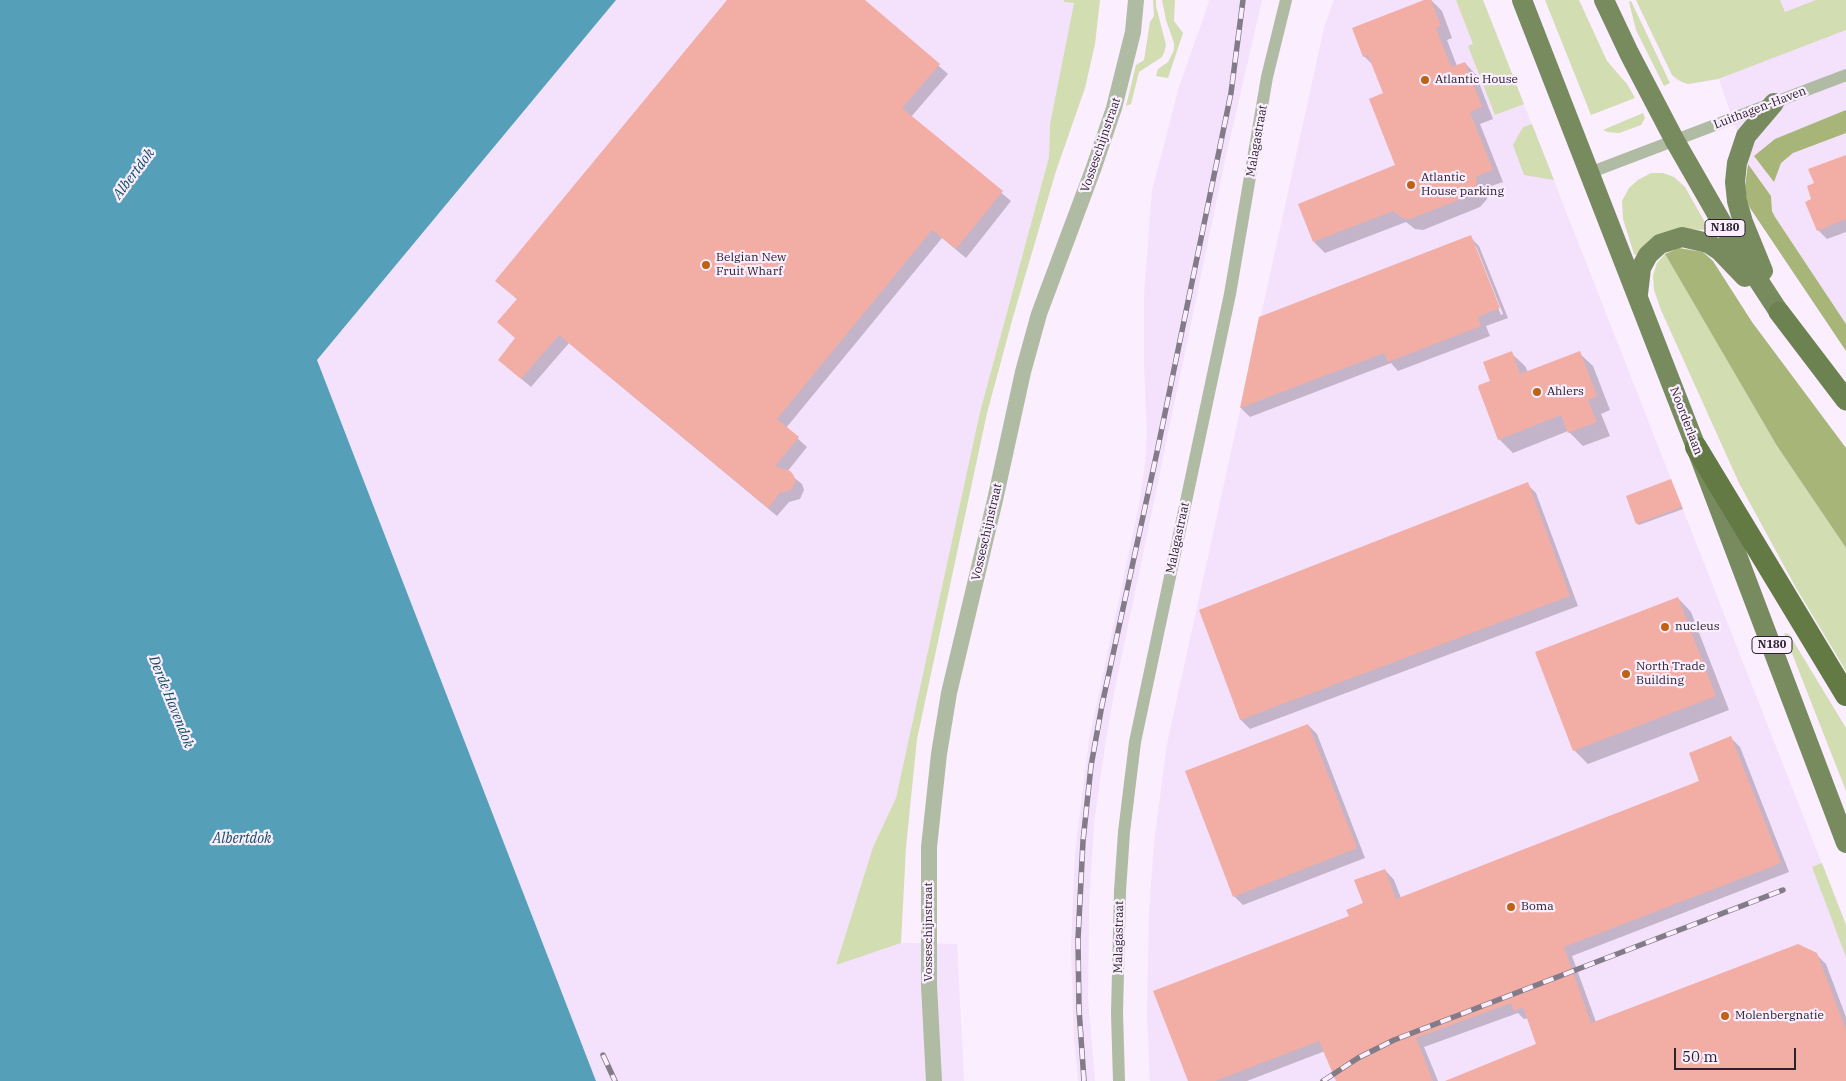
<!DOCTYPE html>
<html>
<head>
<meta charset="utf-8">
<style>
  body { margin:0 }
  #map { position:relative; width:1846px; height:1081px; overflow:hidden; background:#faeeff; font-family:"IBM Plex Serif",serif }
  canvas { display:block }
  .scale { position:absolute; left:1674px; top:1048px; width:122px; height:22px; box-sizing:border-box; border:2px solid #2a232d; border-top:0; padding-left:6px; font-size:15px; line-height:18px; white-space:nowrap; color:#2a232d; -webkit-text-stroke:4px #faeeff; paint-order:stroke }
</style>
</head>
<body>
<div id="map">
<canvas width="1846" height="1081"></canvas>
<div class="scale">50 m</div>
</div>
<script>
const g = document.querySelector('canvas').getContext('2d');
g.lineJoin = 'round';
function paint(path, color) {
  g.fillStyle = color;
  g.fill(path, 'evenodd');
}
function toPath(rows) {
  const path = new Path2D();
  for (const r of rows) {
    path.moveTo(r[0], r[1]);
    for (let i = 2; i < r.length; i += 2) path.lineTo(r[i], r[i + 1]);
  }
  return path;
}
function trace(path, color, width, dash) {
  g.strokeStyle = color;
  g.lineWidth = width;
  g.lineCap = dash ? 'butt' : 'round';
  g.setLineDash(dash || []);
  g.stroke(path);
}
function label(font, color, halo, rows, align = 'center') {
  g.font = font + ' "IBM Plex Serif",serif';
  g.lineWidth = 4.5;
  g.setLineDash([]);
  g.textBaseline = 'middle';
  g.strokeStyle = halo;
  g.fillStyle = color;
  for (const [text, x, y, turn = 0] of rows) {
    g.save();
    g.translate(x, y);
    g.rotate((+turn || 0) * Math.PI / 180);
    g.textAlign = isNaN(turn) ? turn : align;
    if (halo) g.strokeText(text, 0, 0);
    g.fillText(text, 0, 0);
    g.restore();
  }
}
paint(toPath([
  [616,0,1064,0,1064,2,1074,3,1050,124,1049,157,980,412,896,798,873,847,836,964,901,943,957,944,964,1081,596,1081,317,360],
  [1208,0,1262,0,1225,160,1114,693,1105,745,1094,823,1089,905,1088,999,1095,1081,1078,1081,1074,1037,1071,947,1075,853,1089,740,1139,505,1145,465,1147,433,1144,367,1144,295,1152,191,1179,87,1209,2],
  [1334,0,1483,0,1846,925,1846,1081,1150,1081,1147,1014,1149,913,1154,843,1167,744,1324,28],
  [1636,0,1846,0,1846,324,1775,217,1772,211,1771,196,1748,164,1719,79,1688,84,1676,80,1672,75]
]), '#f4e1fc');
paint(toPath([
  [1064,0,1100,0,1095,44,1085,88,1056,171,1013,317,987,413,917,739,906,847,901,943,836,965,873,847,896,798,980,412,1049,157,1050,124,1074,3,1064,2],
  [1153,0,1156,0,1156,6,1166,45,1164,53,1162,57,1139,72,1131,104,1126,106,1136,65,1144,60,1150,22,1154,16],
  [1162,0,1175,0,1174,21,1183,33,1168,78,1156,76,1158,69,1168,62,1174,50,1174,43,1166,20],
  [1456,0,1483,0,1524,104,1495,115,1468,46,1473,44],
  [1545,0,1579,0,1607,61,1627,84,1635,98,1591,115],
  [1636,0,1780,0,1785,12,1816,0,1846,0,1846,30,1718,79,1688,84,1682,82,1672,75],
  [1631,1,1670,83,1664,86,1636,30,1629,2],
  [1643,113,1645,118,1641,125,1619,133,1608,132,1603,130],
  [1532,124,1554,180,1524,175,1513,145,1523,127],
  [1651,173,1663,173,1674,177,1685,187,1707,226,1705,230,1681,229,1639,256,1634,254,1623,219,1622,201,1629,188,1638,180],
  [1665,254,1777,446,1846,548,1846,671,1795,586,1739,483,1661,310,1654,290,1653,275,1657,263],
  [1784,633,1789,634,1846,728,1846,791],
  [1822,863,1846,925,1846,957,1812,867]
]), '#d2ddb1');
paint(toPath([
  [1846,110,1846,133,1793,153,1781,163,1774,182,1754,156,1775,139],
  [1748,164,1771,196,1772,211,1775,217,1846,324,1846,351,1750,208,1747,201,1745,187],
  [1679,248,1703,252,1713,261,1752,322,1846,448,1846,548,1777,446,1665,254]
]), '#a7b579');
paint(toPath([
  [0,0,616,0,317,360,596,1081,0,1081]
]), '#569fb9');
paint(toPath([
  [729,0,863,0,948,74,911,117,1011,201,966,258,942,238,786,428,807,447,787,472,802,484,804,490,800,499,789,502,777,516,569,343,531,387,499,360,516,339,518,300,497,281],
  [1428,0,1431,0,1442,11,1452,38,1447,40,1457,66,1465,63,1476,75,1493,119,1480,124,1503,182,1488,187,1487,199,1480,207,1423,230,1415,229,1406,222,1325,253,1314,242,1397,166,1385,94,1374,66,1364,56],
  [1846,156,1846,232,1827,239,1818,230,1813,200,1815,184],
  [1470,237,1479,246,1508,318,1486,326,1490,336,1398,371,1391,363,1250,417,1241,408,1260,318],
  [1473,246,1476,246,1503,314,1501,315],
  [1511,353,1525,366,1528,372,1579,353,1593,366,1610,410,1601,414,1610,436,1583,446,1568,431,1513,453,1499,439,1492,381],
  [1671,480,1683,509,1639,525,1637,523],
  [1527,484,1536,493,1578,606,1250,729,1241,720,1200,610],
  [1678,598,1691,612,1729,710,1588,764,1574,750],
  [1308,725,1317,734,1365,858,1243,905,1234,896],
  [1731,738,1740,747,1789,872,1572,956,1596,1022,1816,954,1826,964,1846,1017,1846,1081,1446,1081,1538,1045,1528,1018,1524,1019,1518,1013,1424,1047,1438,1081,1337,1081,1325,1051,1247,1081,1188,1081,1365,904,1385,870,1394,880,1401,898,1701,782]
]), '#0003');
paint(toPath([
  [727,0,865,0,940,64,902,108,1003,191,956,249,932,230,777,419,799,437,775,466,790,471,793,474,796,481,791,490,780,493,768,508,559,335,521,379,498,360,515,338,497,322,517,299,495,281],
  [1424,0,1431,0,1441,26,1436,28,1451,67,1465,62,1482,107,1470,112,1493,170,1477,176,1476,188,1469,196,1410,219,1402,218,1393,211,1313,242,1298,204,1395,165,1369,99,1383,93,1368,55,1363,57,1352,28],
  [1846,155,1846,219,1817,231,1805,202,1811,199,1807,186,1814,183,1808,169],
  [1471,235,1500,308,1478,317,1481,326,1388,362,1384,353,1240,408,1259,317],
  [1512,351,1520,374,1580,351,1597,396,1588,400,1597,422,1568,433,1561,415,1498,440,1478,387,1479,385,1490,381,1483,362],
  [1671,479,1682,507,1636,524,1626,496],
  [1528,482,1570,596,1240,720,1199,610],
  [1678,597,1716,696,1573,751,1535,652],
  [1308,724,1357,848,1233,897,1185,771],
  [1731,736,1781,863,1564,947,1591,1023,1798,944,1817,953,1846,1030,1846,1081,1445,1081,1536,1044,1523,1007,1514,1011,1511,1003,1416,1038,1433,1081,1336,1081,1319,1041,1215,1081,1188,1081,1153,991,1349,916,1346,910,1363,903,1354,880,1385,869,1396,899,1699,781,1689,753]
]), '#f2aea5');
trace(toPath([
  [1589,173,1846,75],
  [1119,1081,1117,1013,1120,891,1124,832,1135,742,1230,294,1267,77,1286,0]
]), '#afbba2', 12);
trace(toPath([
  [934,1081,929,985,929,847,939,754,949,693,995,500,1023,372,1039,314,1094,167,1114,108,1133,32,1136,0]
]), '#afbba2', 16);
trace(toPath([
  [1522,0,1696,447,1846,843],
  [1604,0,1629,53,1675,141,1730,237,1779,312],
  [1763,271,1743,222,1737,201,1735,182,1737,163,1746,136,1774,103],
  [1638,294,1641,268,1648,255,1660,244,1682,237,1708,243,1720,251,1745,277]
]), '#778b5e', 20);
trace(toPath([
  [1779,312,1846,400]
]), '#6d8251', 21);
trace(toPath([
  [1696,447,1846,695]
]), '#637a44', 22);
const rail = toPath([
  [603,1055,615,1081],
  [1084,1081,1079,1009,1078,939,1083,841,1091,766,1102,705,1157,452,1231,93,1243,0],
  [1323,1081,1358,1058,1394,1040,1783,890]
]);
trace(rail, '#847b88', 5.5);
trace(rail, '#faeeff', 4, [11]);
for (const [x, y, r, color] of [
  [1425,80,5,"#c06215"],
  [1411,185,5,"#c06215"],
  [706,265,5,"#c06215"],
  [1537,392,5,"#c06215"],
  [1665,627,5,"#c06215"],
  [1626,674,5,"#c06215"],
  [1511,907,5,"#c06215"],
  [1725,1016,5,"#c06215"]
]) {
  const dot = new Path2D();
  dot.arc(x, y, r, 0, 2 * Math.PI);
  g.fillStyle = color;
  g.fill(dot);
  trace(dot, '#faeeff', 2);
}
for (const [x, y, w] of [
  [1725,228,40],
  [1772,645,40]
]) {
  const box = new Path2D();
  box.roundRect(x - w / 2, y - 8.5, w, 17, 4);
  g.fillStyle = '#faeeff';
  g.fill(box);
  trace(box, '#2a232d', 1);
}
label('bold 11px', '#2a232d', null, [
  ["N180",1725,228],
  ["N180",1772,645]
]);
label('12px', '#2a232d', '#faeeff', [
  ["Atlantic House",1435,80],
  ["Atlantic",1421,178],
  ["House parking",1421,192],
  ["Belgian New",716,258],
  ["Fruit Wharf",716,272],
  ["Ahlers",1547,392],
  ["nucleus",1675,627],
  ["North Trade",1636,667],
  ["Building",1636,681],
  ["Boma",1521,907],
  ["Molenbergnatie",1735,1016]
], 'left');
label('12px', '#2a232d', '#faeeff', [
  ["Luithagen-Haven",1760,108,-21],
  ["Malagastraat",1257,141,-80],
  ["Vosseschijnstraat",1101,145,-71],
  ["Noorderlaan",1686,421,69],
  ["Vosseschijnstraat",987,532,-77],
  ["Malagastraat",1178,538,-78],
  ["Vosseschijnstraat",929,932,-90],
  ["Malagastraat",1119,937,-89]
]);
label('italic 14px', '#0f4d60', '#faeeff', [
  ["Albertdok",134,174,-53],
  ["Derde Havendok",171,702,68],
  ["Albertdok",242,839]
]);
</script>
</body>
</html>
